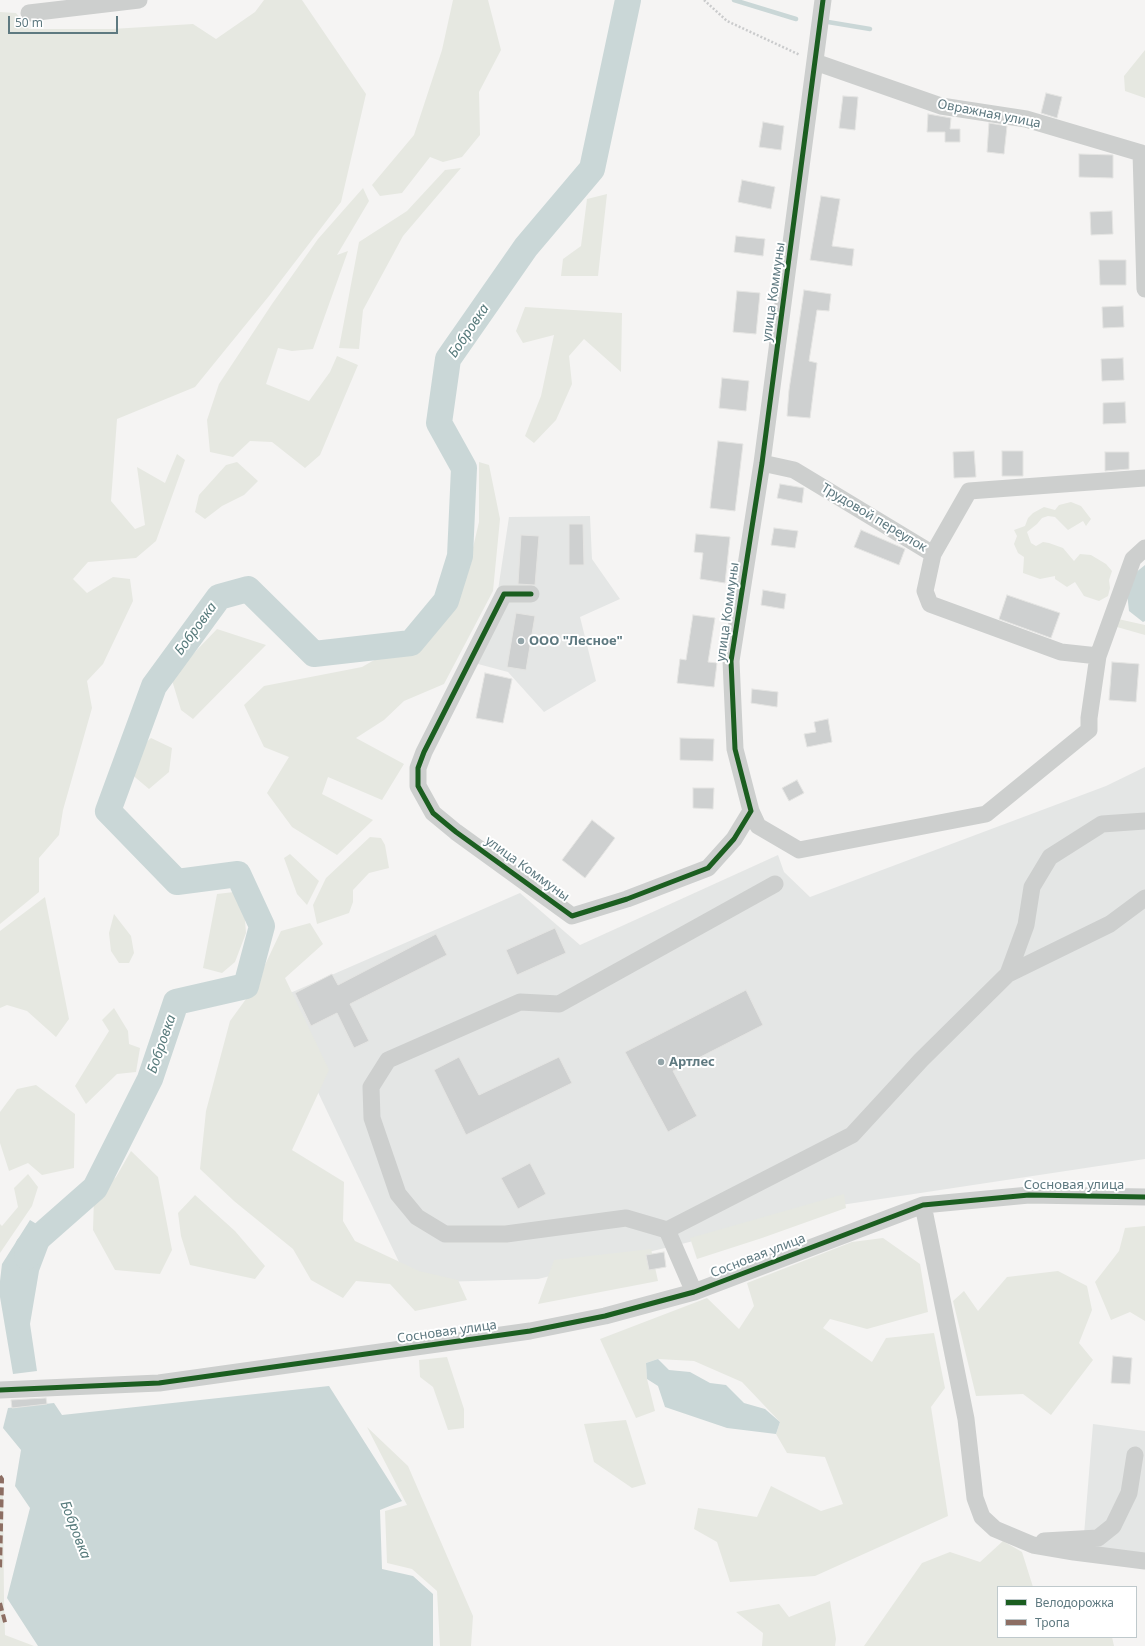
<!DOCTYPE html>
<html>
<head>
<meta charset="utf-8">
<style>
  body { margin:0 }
  #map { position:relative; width:1145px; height:1646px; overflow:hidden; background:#f5f4f3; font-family:"Noto Sans",sans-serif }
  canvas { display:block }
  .legend { position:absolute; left:997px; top:1586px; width:140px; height:52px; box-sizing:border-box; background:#fff; border:1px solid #bfc9cc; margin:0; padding:5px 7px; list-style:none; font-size:12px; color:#5e7980 }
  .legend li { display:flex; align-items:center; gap:8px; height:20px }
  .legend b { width:20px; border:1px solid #bfc9cc }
  .scale { position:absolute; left:8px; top:16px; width:110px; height:18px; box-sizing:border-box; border:2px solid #5e7980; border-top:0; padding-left:5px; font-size:12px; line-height:14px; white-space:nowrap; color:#5e7980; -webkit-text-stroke:3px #fff; paint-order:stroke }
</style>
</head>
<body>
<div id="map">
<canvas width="1145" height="1646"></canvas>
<ul class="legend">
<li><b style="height:5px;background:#1b5e20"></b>Велодорожка</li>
<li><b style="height:5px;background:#8d6e63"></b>Тропа</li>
</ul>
<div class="scale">50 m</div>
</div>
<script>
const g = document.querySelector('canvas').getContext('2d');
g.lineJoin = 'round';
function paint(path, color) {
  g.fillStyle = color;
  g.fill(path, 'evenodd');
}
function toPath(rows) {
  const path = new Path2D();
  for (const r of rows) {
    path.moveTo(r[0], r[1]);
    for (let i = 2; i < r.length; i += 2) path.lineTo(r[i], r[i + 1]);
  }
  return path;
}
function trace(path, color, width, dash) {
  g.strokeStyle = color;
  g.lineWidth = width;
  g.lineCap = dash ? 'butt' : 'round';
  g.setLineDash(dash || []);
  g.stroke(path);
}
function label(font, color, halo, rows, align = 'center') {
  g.font = font + ' "Noto Sans",sans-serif';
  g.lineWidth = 4;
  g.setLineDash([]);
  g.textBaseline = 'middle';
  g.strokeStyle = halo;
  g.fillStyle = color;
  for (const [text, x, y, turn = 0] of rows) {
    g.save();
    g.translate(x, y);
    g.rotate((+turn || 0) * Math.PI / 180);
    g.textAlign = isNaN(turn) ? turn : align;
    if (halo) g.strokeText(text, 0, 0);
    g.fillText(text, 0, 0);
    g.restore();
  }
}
paint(toPath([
  [590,516,592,559,620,599,580,617,596,681,544,712,508,672,463,660,498,590,509,517],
  [1145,767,1145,1159,841,1205,538,1279,409,1283,274,1000,520,893,580,945,778,855,784,872,810,897,1106,786],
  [1093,1424,1145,1431,1145,1554,1083,1547]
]), '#e4e6e5');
paint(toPath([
  [264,0,302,0,366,94,341,202,269,296,195,387,117,419,111,501,135,529,145,525,137,467,165,483,177,454,185,460,156,541,136,558,88,562,73,579,87,593,113,577,130,579,133,601,103,664,87,681,92,708,63,810,59,835,39,858,39,892,0,924,0,12,16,13,29,29,112,29,193,24,216,39,255,12],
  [453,0,488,0,501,50,479,92,480,135,462,157,443,162,430,157,402,193,380,196,372,185,414,135,442,50],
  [1145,50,1145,98,1125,91,1124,76],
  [461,168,403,236,363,310,359,349,339,348,359,242,407,211,445,170],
  [363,188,369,201,337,255,348,251,313,349,292,351,278,348,266,384,309,401,330,372,337,356,358,365,320,455,305,468,272,442,250,441,233,457,210,452,207,420,219,384,272,304,318,239],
  [607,194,598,276,561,276,563,259,581,246,587,199],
  [525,307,622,313,621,372,584,339,569,356,572,384,556,420,534,443,525,436,541,396,554,335,523,343,516,331],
  [237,462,258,481,244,495,222,506,205,519,195,512,199,495,226,465],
  [479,462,489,465,500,519,493,591,444,684,404,701,384,720,356,738,404,764,382,800,328,777,322,794,373,820,337,855,292,827,267,793,289,757,264,747,244,705,264,686,362,667,383,655,416,654,448,610,468,569,479,522],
  [1071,502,1081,506,1091,519,1086,526,1083,521,1068,530,1055,517,1048,516,1042,518,1037,524,1027,532,1031,543,1036,546,1043,542,1049,543,1063,548,1074,561,1080,554,1091,555,1106,564,1112,571,1109,580,1110,588,1108,596,1099,601,1084,596,1075,582,1067,587,1055,579,1055,576,1040,579,1023,573,1024,557,1018,553,1014,544,1017,536,1014,530,1025,526,1028,518,1033,513,1044,507,1055,510,1059,505],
  [1118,619,1145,625,1145,635,1110,625],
  [217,629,266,645,193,719,181,710,171,677],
  [151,738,172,748,169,772,149,789,130,773,137,750],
  [370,837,381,838,385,845,389,868,369,873,353,890,353,902,349,913,317,924,313,905,326,878],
  [290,854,319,881,307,905,297,894,284,858],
  [234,892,244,907,246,933,235,962,222,973,203,968,217,894],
  [45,897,69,1019,56,1037,27,1011,7,1005,0,1008,0,931],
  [114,914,131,936,134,953,129,963,119,963,111,951,109,933],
  [310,923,323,944,285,978,329,1070,292,1150,344,1182,343,1221,355,1241,419,1271,458,1280,467,1300,415,1311,390,1284,356,1281,343,1298,311,1280,293,1249,234,1201,200,1169,206,1111,230,1021,254,988,281,931],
  [114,1008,128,1031,129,1044,140,1048,136,1072,117,1074,86,1104,75,1086,109,1031,102,1020],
  [36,1085,75,1114,74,1168,42,1175,28,1163,9,1171,0,1143,0,1112,17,1089],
  [131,1151,158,1177,172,1250,160,1274,115,1270,93,1230,94,1198,116,1177],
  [28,1174,38,1187,32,1206,0,1253,0,1224,2,1226,18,1207,14,1188],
  [844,1194,846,1208,762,1238,697,1259,690,1238],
  [195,1195,235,1231,265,1266,255,1279,190,1265,181,1236,178,1213],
  [1145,1226,1145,1321,1130,1312,1111,1320,1095,1282,1119,1251,1125,1228],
  [883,1238,920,1264,928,1312,867,1329,830,1319,823,1328,872,1362,886,1338,934,1333,945,1388,931,1407,948,1516,815,1576,730,1582,717,1542,694,1529,698,1508,757,1517,771,1486,821,1511,843,1504,825,1457,787,1453,776,1434,780,1422,742,1382,694,1361,658,1359,646,1363,647,1379,655,1411,636,1418,600,1339,707,1298,739,1329,754,1306,747,1283,852,1242],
  [651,1249,658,1281,538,1304,554,1260],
  [1058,1271,1087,1286,1092,1310,1079,1343,1093,1360,1051,1415,1023,1394,976,1396,953,1301,964,1291,978,1311,1007,1277],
  [447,1357,464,1409,464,1428,448,1430,433,1387,420,1377,419,1360],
  [626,1420,646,1484,632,1488,594,1462,584,1424],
  [367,1427,408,1466,473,1616,471,1646,440,1646,437,1591,412,1569,387,1563,385,1511,407,1505],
  [0,1490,3,1495,4,1599,5,1635,34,1646,0,1646],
  [1003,1541,1022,1552,1033,1587,998,1587,998,1637,1112,1637,1114,1646,864,1646,922,1563,950,1552,980,1562],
  [830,1601,836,1639,835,1646,762,1646,763,1633,736,1612,779,1604,789,1617]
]), '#e6e8e1');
paint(toPath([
  [1145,565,1145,621,1143,622,1129,611,1127,593,1130,577],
  [30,1220,53,1234,39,1271,30,1324,37,1371,13,1374,0,1297,0,1281,2,1264],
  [658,1359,669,1370,690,1372,710,1383,726,1385,744,1403,765,1409,780,1422,776,1434,727,1428,665,1407,658,1386,647,1379,646,1363],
  [329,1386,402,1501,380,1510,382,1569,413,1576,433,1594,433,1646,38,1646,7,1598,30,1508,15,1486,21,1450,3,1428,8,1408,54,1403,62,1415]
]), '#cad7d7');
trace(toPath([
  [734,0,796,19],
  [828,22,870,29]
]), '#cad7d7', 4.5);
trace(toPath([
  [27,1257,28,1247,95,1188,150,1079,176,1002,246,986,262,926,238,874,177,882,108,811,154,686,219,597,248,589,314,654,411,643,446,601,460,556,464,468,439,423,448,359,526,247,592,169,628,0]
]), '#cad7d7', 26);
const building = toPath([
  [1046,93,1062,97,1057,118,1041,113,1046,93],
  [843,96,858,97,855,130,839,128,843,96],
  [928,114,951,118,950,129,960,129,960,142,945,142,945,132,927,132,928,114],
  [763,122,784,126,781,150,759,147,763,122],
  [989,123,1007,126,1004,154,987,152,989,123],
  [1079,154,1113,155,1113,178,1079,177,1079,154],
  [742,180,775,187,771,209,738,202,742,180],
  [821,196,840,199,832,246,854,249,852,266,810,260,821,196],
  [1112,211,1113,234,1091,235,1090,212,1112,211],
  [736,236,765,239,763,256,734,252,736,236],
  [1099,260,1126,260,1126,285,1100,285,1099,260],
  [804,290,831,294,829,311,817,310,809,361,817,363,810,418,787,416,789,390,804,290],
  [737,291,760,293,756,334,733,332,737,291],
  [1123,306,1124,327,1103,328,1102,307,1123,306],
  [1123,358,1124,380,1102,381,1101,359,1123,358],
  [722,378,749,381,746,411,719,408,722,378],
  [1125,402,1126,423,1103,424,1103,403,1125,402],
  [718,441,743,444,735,511,710,508,718,441],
  [974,451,976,477,954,478,953,452,974,451],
  [1002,451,1023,451,1023,476,1002,476,1002,451],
  [1105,452,1129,452,1129,469,1105,471,1105,452],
  [780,484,804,488,802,503,777,498,780,484],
  [569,524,583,524,584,565,569,565,569,524],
  [774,528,798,531,795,548,771,545,774,528],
  [861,530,905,549,899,565,854,547,861,530],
  [696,534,730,537,725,583,700,579,703,553,694,552,696,534],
  [521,535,539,536,535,585,518,584,521,535],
  [763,590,786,594,784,609,761,605,763,590],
  [1007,595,1060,613,1051,638,999,619,1007,595],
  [516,613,535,616,526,670,507,667,516,613],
  [693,615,715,618,708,662,717,663,714,687,677,683,680,659,686,660,693,615],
  [1112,662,1139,664,1136,702,1109,700,1112,662],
  [485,673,512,679,503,723,476,718,485,673],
  [752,689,778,692,777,707,751,703,752,689],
  [828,719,832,742,807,747,804,734,816,732,814,722,828,719],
  [680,738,714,739,713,761,680,760,680,738],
  [797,780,804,793,789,801,782,788,797,780],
  [693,788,714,788,713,809,693,808,693,788],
  [592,820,615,838,585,878,562,860,592,820],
  [555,928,566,953,517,975,506,950,555,928],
  [436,934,447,955,350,1004,369,1041,354,1048,337,1013,311,1026,295,993,332,974,338,985,436,934],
  [746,990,763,1025,673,1071,697,1116,668,1132,625,1052,746,990],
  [459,1057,479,1095,559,1057,572,1083,466,1135,434,1070,459,1057],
  [530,1163,546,1194,518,1209,501,1178,530,1163],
  [664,1252,666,1267,649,1270,646,1255,664,1252],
  [1113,1356,1132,1358,1130,1384,1111,1383,1113,1356],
  [46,1398,47,1404,12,1408,11,1400,46,1398]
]);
paint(building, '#ced0d0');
trace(building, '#e4e4e2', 1);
trace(toPath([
  [704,0,727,21,800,55]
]), '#cacbcc', 2.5, [2, 2]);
trace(toPath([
  [29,13,139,0],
  [815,62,941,106,1026,119,1141,153,1145,289],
  [762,463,794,470,933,554,969,491,1145,478],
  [933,554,925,591,930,604,1061,652,1098,656,1133,559,1145,548],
  [531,594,504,594,424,752,418,768,418,786,433,813,456,832,572,916,627,899,708,868,734,839,751,811,735,749,731,661,762,463,823,0],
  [751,811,758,826,799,850,986,814,1089,730,1089,718,1098,656],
  [1008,974,1026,925,1032,887,1050,857,1102,824,1145,821],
  [923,1205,966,1419,975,1498,982,1517,995,1529,1033,1545,1074,1552,1145,1561],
  [667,1230,852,1135,921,1060,1008,974,1110,924,1145,898],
  [694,1292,667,1230,626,1218,506,1234,445,1234,417,1217,398,1194,372,1118,371,1087,388,1060,520,1002,559,1004,775,884],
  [0,1390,159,1383,530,1331,605,1316,694,1292,923,1205,1029,1195,1145,1197],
  [1044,1541,1098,1538,1113,1526,1129,1493,1135,1455]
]), '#cdcfce', 17);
trace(toPath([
  [0,1476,2,1479,0,1571],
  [0,1603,6,1626]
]), '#8d6e63', 4, [8, 4]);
trace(toPath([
  [531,594,504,594,424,752,418,768,418,786,433,813,456,832,572,916,627,899,708,868,734,839,751,811,735,749,731,661,762,463,823,0],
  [0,1390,159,1383,530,1331,605,1316,694,1292,923,1205,1029,1195,1145,1197]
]), '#1b5e20', 5);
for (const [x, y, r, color] of [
  [521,641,4,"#93a4a8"],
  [661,1062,4,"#93a4a8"]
]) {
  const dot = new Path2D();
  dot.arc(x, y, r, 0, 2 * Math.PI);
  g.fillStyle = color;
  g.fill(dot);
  trace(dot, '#fff', 1.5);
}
label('13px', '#5e7980', '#fff', [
  ["Овражная улица",989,114,11],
  ["улица Коммуны",774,292,-82],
  ["Трудовой переулок",874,518,31],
  ["улица Коммуны",728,612,-82],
  ["улица Коммуны",527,869,36],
  ["Сосновая улица",1074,1185],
  ["Сосновая улица",758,1256,-21],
  ["Сосновая улица",447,1332,-8]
]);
label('bold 13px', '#5e7980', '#fff', [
  ["ООО \"Лесное\"",529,641],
  ["Артлес",669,1062]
], 'left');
label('italic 14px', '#587b7c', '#fff', [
  ["Бобровка",469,331,-56],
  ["Бобровка",196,629,-54],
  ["Бобровка",162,1044,-71],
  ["Бобровка",75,1530,69]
]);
</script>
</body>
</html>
